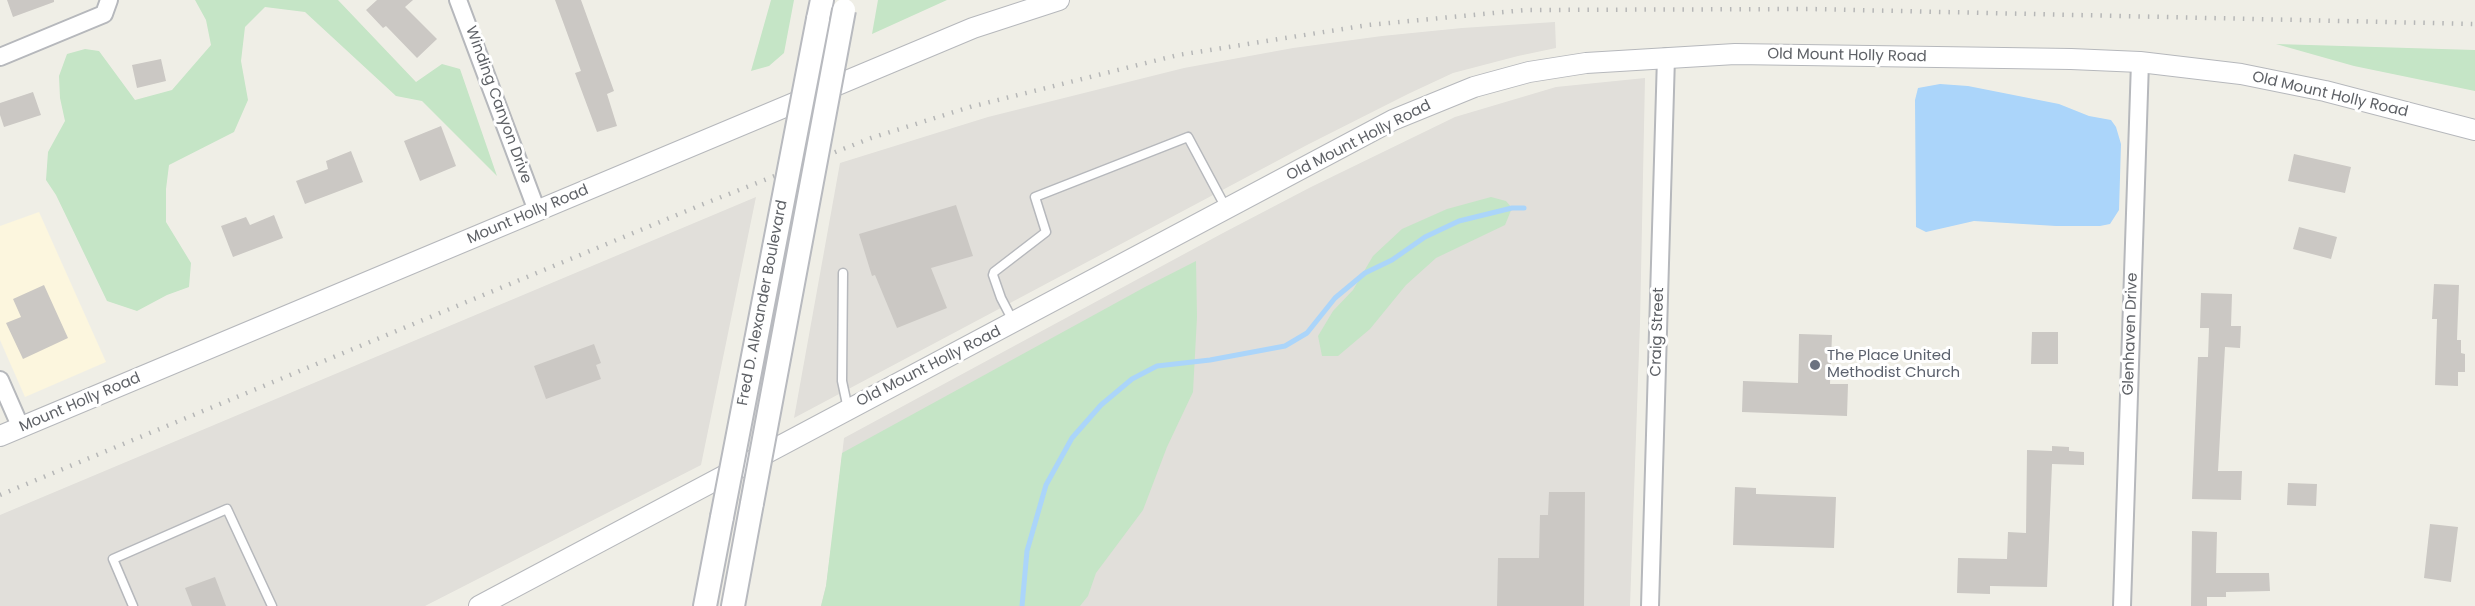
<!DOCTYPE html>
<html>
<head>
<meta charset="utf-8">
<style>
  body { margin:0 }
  canvas { display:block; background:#efeee6 }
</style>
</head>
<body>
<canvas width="2475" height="606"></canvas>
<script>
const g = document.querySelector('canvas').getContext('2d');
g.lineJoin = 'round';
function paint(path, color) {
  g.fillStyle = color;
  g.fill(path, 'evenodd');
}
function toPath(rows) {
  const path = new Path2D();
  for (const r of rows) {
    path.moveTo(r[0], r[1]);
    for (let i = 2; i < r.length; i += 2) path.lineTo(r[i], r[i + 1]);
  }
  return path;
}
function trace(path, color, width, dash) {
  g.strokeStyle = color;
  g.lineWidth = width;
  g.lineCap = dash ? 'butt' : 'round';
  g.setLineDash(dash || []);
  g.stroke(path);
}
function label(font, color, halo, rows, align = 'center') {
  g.font = font + ' Poppins,sans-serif';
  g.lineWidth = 6;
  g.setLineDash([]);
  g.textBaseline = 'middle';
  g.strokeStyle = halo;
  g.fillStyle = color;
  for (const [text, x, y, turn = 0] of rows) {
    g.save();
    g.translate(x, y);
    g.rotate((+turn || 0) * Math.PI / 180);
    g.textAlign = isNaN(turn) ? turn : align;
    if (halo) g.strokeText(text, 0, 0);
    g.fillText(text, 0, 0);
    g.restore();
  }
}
paint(toPath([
  [39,212,106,362,25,397,0,340,0,226]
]), '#fcf6de');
paint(toPath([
  [1555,22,1556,48,1518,56,1453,73,1408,94,1307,145,794,418,840,163,988,117,1184,68,1293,48,1382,36,1462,28],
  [1645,78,1640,323,1630,606,821,606,826,586,834,527,844,438,1223,233,1311,187,1455,117,1556,87],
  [756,197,701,465,425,606,0,606,0,515]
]), '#e1dfda');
paint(toPath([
  [195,0,338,0,416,82,442,64,460,69,497,176,422,101,396,96,305,12,265,7,245,27,241,61,248,100,234,132,169,165,166,189,166,222,191,263,189,287,167,295,137,311,107,301,56,195,46,180,48,152,65,121,60,98,59,76,67,54,85,49,99,51,135,100,172,90,211,45,206,20],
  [771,0,794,0,784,53,769,66,751,71],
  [878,0,947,0,872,34],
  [2276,44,2475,50,2475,91,2354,66],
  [1491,197,1506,201,1512,208,1505,225,1436,258,1406,285,1370,329,1338,356,1322,356,1318,336,1333,311,1353,290,1373,256,1402,229,1447,209],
  [1196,261,1197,317,1193,392,1167,447,1143,510,1096,573,1088,596,1080,606,821,606,826,586,842,453,1145,287]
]), '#c5e5c6');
paint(toPath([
  [1940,84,1968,86,2059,104,2089,116,2111,120,2116,127,2121,144,2119,210,2110,224,2100,226,2056,226,1974,221,1926,232,1916,227,1915,100,1918,88]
]), '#abd5fa');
trace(toPath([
  [1022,606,1027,551,1046,485,1072,438,1101,405,1132,379,1157,366,1210,360,1285,346,1307,333,1335,298,1365,273,1392,260,1425,237,1459,221,1512,208,1524,208]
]), '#abd5fa', 5);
paint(toPath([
  [7,0,54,0,54,2,13,17],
  [377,0,413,0,405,7,437,39,417,58,386,26,383,28,366,10],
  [555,0,581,0,614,91,607,94,617,126,597,132,575,73,581,71],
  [161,59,166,81,137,88,132,65],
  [33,92,41,115,4,127,0,115,0,103],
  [441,126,456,166,420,181,404,141],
  [351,151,363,182,305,204,296,181,328,169,326,161],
  [2294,154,2351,167,2345,193,2288,181],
  [956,205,973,256,931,268,947,308,897,328,875,275,872,276,859,234],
  [274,215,283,238,233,257,221,226,246,217,250,225],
  [2299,227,2337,237,2331,259,2293,249],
  [2434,284,2459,285,2457,340,2461,340,2461,353,2465,354,2465,372,2458,372,2458,386,2435,385,2437,319,2432,319],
  [44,285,68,338,23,359,6,323,21,317,13,299],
  [2201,293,2232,294,2231,326,2241,326,2240,348,2225,347,2218,471,2242,471,2241,500,2192,499,2198,357,2208,357,2209,328,2200,328],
  [2032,332,2058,332,2058,364,2031,364],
  [1799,334,1832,335,1830,384,1848,384,1847,416,1742,412,1743,381,1798,383],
  [594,344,601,363,596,365,601,379,546,399,534,366],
  [2052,446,2069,447,2069,451,2084,452,2084,465,2052,464,2047,587,1990,586,1990,594,1957,593,1958,558,2007,559,2008,532,2026,533,2027,450,2052,451],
  [2288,483,2317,484,2316,506,2287,505],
  [1735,487,1756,488,1756,494,1836,497,1834,548,1733,545],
  [1549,492,1585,492,1584,606,1497,606,1498,558,1539,558,1540,515,1548,515],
  [2430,524,2458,527,2451,582,2424,578],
  [2192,531,2217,532,2216,573,2269,573,2270,591,2226,592,2226,597,2207,597,2207,606,2191,606],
  [215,577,226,606,192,606,185,588]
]), '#cbc8c4');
const service = toPath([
  [843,273,842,381,848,409],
  [1013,321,1001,298,993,275,994,272,1046,232,1035,197,1188,137,1226,208],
  [133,606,113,559,227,509,272,606]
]);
const minor = toPath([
  [458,0,537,211],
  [0,57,104,14,109,0],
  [0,380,21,428],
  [1650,606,1666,57],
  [2122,606,2140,62]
]);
const tertiary = toPath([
  [0,436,973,28,1059,0],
  [479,606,1393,120,1474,87,1529,72,1586,63,1735,54,2071,59,2140,62,2241,74,2325,91,2475,130]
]);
const secondary = toPath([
  [818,19,822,0],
  [705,606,722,517],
  [733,606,752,503]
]);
trace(service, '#b6b8bc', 11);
trace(minor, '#b6b8bc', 20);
trace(tertiary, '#b6b8bc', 22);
trace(secondary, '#b8babf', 26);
trace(service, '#fff', 8);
trace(minor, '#fff', 16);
trace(tertiary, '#fff', 20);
trace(secondary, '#fff', 22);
trace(toPath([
  [0,495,701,205,871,138,970,107,1178,55,1368,25,1525,10,1811,9,2475,24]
]), '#b6b7b7', 4.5, [1.5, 8]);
const secondaryBridge = toPath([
  [752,503,844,10],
  [722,517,818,19]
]);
trace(secondaryBridge, '#b8babf', 26, []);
trace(secondaryBridge, '#fff', 22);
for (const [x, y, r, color] of [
  [1815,365,6,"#6b7280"]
]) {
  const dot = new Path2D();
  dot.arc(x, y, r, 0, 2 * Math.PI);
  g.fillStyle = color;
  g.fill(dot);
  trace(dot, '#fff', 2);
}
label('15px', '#5e6166', '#fff', [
  ["Old Mount Holly Road",1847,56,1],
  ["Old Mount Holly Road",2330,95,13],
  ["Winding Canyon Drive",498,105,70],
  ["Old Mount Holly Road",1359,141,-27],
  ["Mount Holly Road",528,215,-23],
  ["Fred D. Alexander Boulevard",763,303,-79],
  ["Craig Street",1658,332,-88],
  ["Glenhaven Drive",2131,334,-88],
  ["Old Mount Holly Road",929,367,-27],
  ["Mount Holly Road",80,403,-23]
]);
label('15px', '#5b616d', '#fff', [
  ["The Place United",1827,356],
  ["Methodist Church",1827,373]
], 'left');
</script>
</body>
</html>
